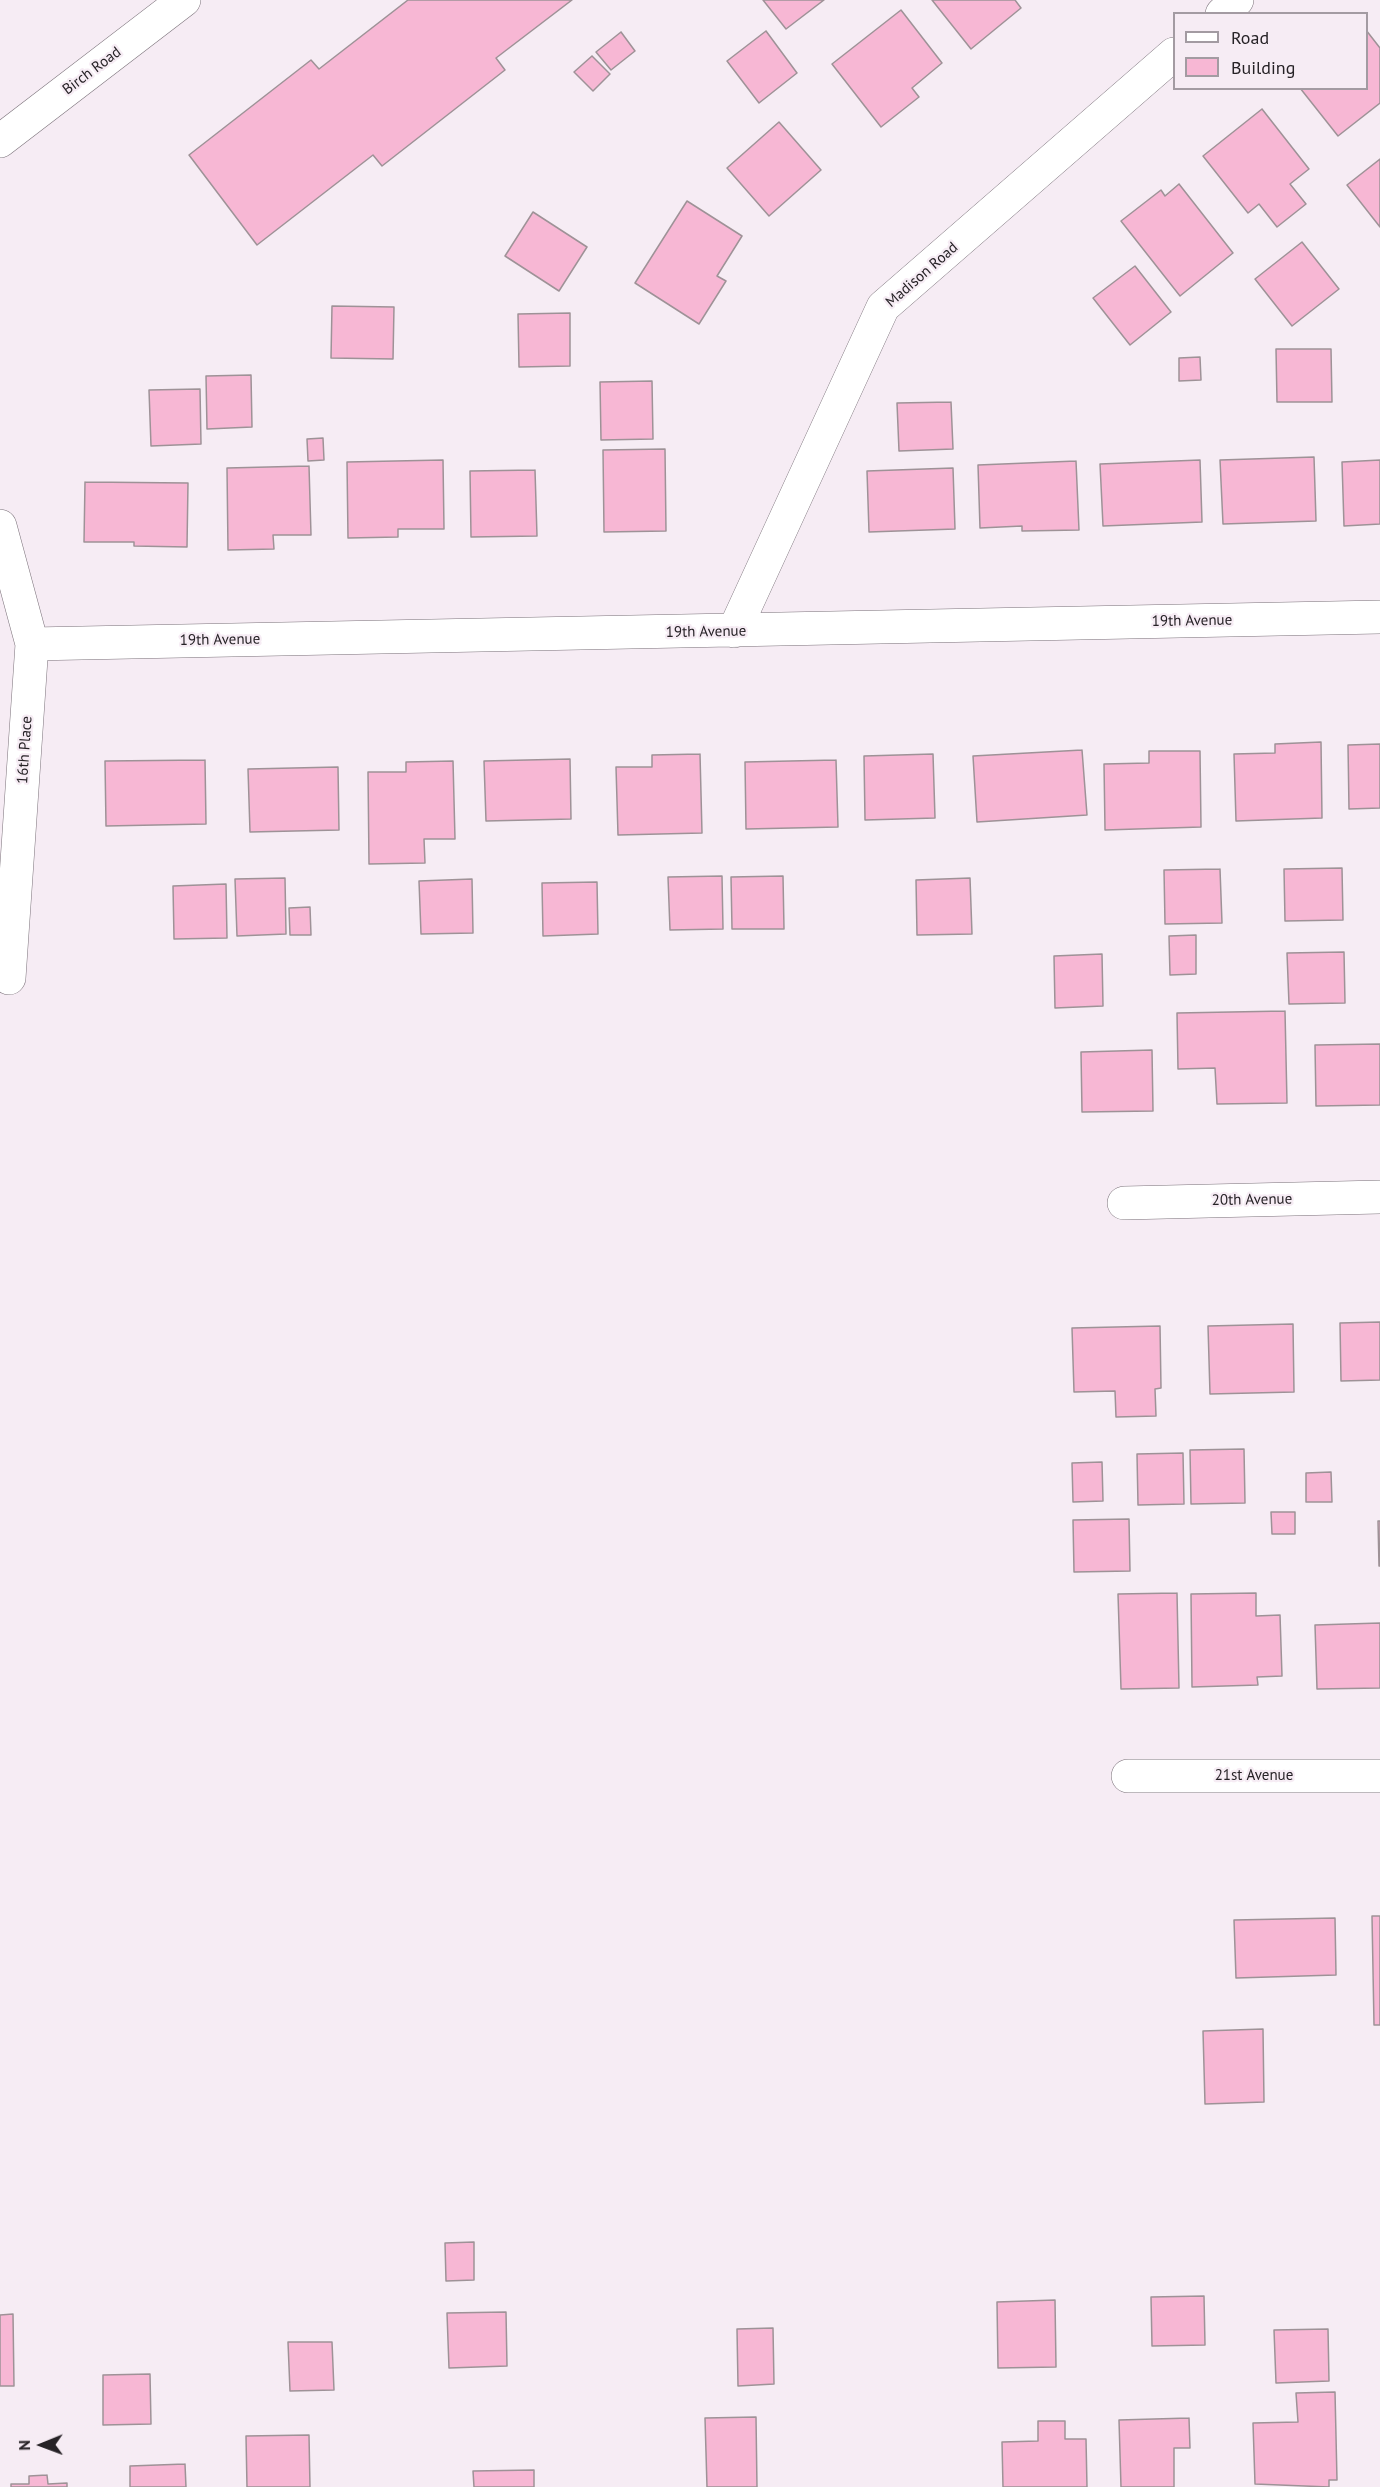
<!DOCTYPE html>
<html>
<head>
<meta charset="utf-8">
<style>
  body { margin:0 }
  #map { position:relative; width:1380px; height:2487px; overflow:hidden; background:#f6ecf4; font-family:"PT Sans",sans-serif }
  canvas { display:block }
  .legend { position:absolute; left:1173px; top:12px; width:195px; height:78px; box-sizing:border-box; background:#f6ecf4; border:2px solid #a39ba2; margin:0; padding:8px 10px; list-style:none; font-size:18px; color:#262226 }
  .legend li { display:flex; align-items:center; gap:12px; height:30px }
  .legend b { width:30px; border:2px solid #a39ba2 }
  .north { position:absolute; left:12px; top:2415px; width:60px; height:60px; -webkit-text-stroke:4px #f6ecf4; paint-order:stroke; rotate:269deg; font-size:16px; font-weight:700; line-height:24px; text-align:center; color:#262226 }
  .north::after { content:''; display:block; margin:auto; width:21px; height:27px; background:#262226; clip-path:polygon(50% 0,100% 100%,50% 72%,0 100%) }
</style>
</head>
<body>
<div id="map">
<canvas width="1380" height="2487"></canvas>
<ul class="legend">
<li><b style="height:8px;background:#fff"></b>Road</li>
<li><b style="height:16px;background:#f7b7d4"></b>Building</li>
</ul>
<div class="north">N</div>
</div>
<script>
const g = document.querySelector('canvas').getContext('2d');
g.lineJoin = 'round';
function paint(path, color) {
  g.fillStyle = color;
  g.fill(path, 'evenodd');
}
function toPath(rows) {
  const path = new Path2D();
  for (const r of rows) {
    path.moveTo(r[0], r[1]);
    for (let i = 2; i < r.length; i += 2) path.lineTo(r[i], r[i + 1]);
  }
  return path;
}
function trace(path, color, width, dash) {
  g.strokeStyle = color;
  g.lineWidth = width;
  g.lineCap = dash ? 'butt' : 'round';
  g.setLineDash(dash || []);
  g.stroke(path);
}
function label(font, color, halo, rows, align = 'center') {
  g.font = font + ' "PT Sans",sans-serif';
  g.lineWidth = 4.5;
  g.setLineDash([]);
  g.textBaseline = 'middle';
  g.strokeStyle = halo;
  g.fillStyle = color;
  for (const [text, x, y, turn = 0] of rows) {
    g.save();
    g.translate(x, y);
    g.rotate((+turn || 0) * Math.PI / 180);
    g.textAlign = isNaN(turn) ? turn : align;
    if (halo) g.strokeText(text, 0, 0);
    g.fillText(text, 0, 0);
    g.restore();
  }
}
const building = toPath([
  [408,0,572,0,496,58,505,70,382,166,373,155,257,245,189,155,311,60,319,69,408,0],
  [763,0,824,0,786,29,763,0],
  [932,0,1015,0,1021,8,971,49,932,0],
  [901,10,942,63,912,88,919,97,881,127,832,64,901,10],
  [1366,30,1380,48,1380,103,1338,136,1300,88,1366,88,1366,30],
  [766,31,797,73,759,103,727,61,766,31],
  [621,32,635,51,611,70,596,52,621,32],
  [592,56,610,74,593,91,574,72,592,56],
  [1262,109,1309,169,1290,184,1306,204,1277,227,1259,204,1248,213,1203,156,1262,109],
  [779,122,821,170,769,216,727,168,779,122],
  [1380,159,1380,227,1347,185,1380,159],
  [1179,184,1233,253,1180,296,1121,221,1161,190,1165,196,1179,184],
  [687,201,742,236,717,276,726,281,699,324,635,283,687,201],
  [533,212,587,247,559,291,505,256,533,212],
  [1302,242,1339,289,1292,326,1255,279,1302,242],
  [1135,266,1171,312,1130,345,1093,298,1135,266],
  [332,306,394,307,393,359,331,358,332,306],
  [570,313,570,366,519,367,518,314,570,313],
  [1276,349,1331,349,1332,402,1277,402,1276,349],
  [1200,357,1201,380,1179,381,1179,358,1200,357],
  [251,375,252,427,207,429,206,376,251,375],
  [652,381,653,439,601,440,600,382,652,381],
  [200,389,201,444,151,446,149,390,200,389],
  [951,402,953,449,899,451,897,403,951,402],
  [323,438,324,460,308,461,307,439,323,438],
  [665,449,666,531,604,532,603,450,665,449],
  [1314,457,1316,521,1223,524,1220,460,1314,457],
  [443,460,444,529,398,529,398,537,348,538,347,462,443,460],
  [1200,460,1202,522,1103,526,1100,464,1200,460],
  [1380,460,1380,524,1344,526,1342,462,1380,460],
  [1076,461,1079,530,1022,531,1022,526,980,528,978,465,1076,461],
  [309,466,311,535,273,535,274,549,228,550,227,468,309,466],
  [953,468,955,529,869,532,867,471,953,468],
  [535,470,537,536,471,537,470,471,535,470],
  [85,482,188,483,187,547,134,546,134,542,84,542,85,482],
  [1321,742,1322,818,1236,821,1234,754,1275,753,1275,744,1321,742],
  [1380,744,1380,808,1349,809,1348,745,1380,744],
  [1082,750,1087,815,977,822,973,756,1082,750],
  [1149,751,1200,751,1201,827,1105,830,1104,764,1149,763,1149,751],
  [700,754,702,833,618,835,616,767,652,767,652,755,700,754],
  [933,754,935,818,865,820,864,756,933,754],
  [570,759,571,819,486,821,484,761,570,759],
  [205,760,206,824,106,826,105,761,205,760],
  [836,760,838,827,746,829,745,762,836,760],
  [453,761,455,839,424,839,425,863,369,864,368,772,406,772,406,762,453,761],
  [338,767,339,830,250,832,248,769,338,767],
  [1342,868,1343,920,1285,921,1284,869,1342,868],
  [1220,869,1222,923,1165,924,1164,870,1220,869],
  [722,876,723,929,670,930,668,877,722,876],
  [783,876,784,929,732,929,731,877,783,876],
  [285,878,286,934,237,936,235,879,285,878],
  [970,878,972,934,917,935,916,880,970,878],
  [472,879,473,933,421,934,419,881,472,879],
  [597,882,598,934,543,936,542,883,597,882],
  [226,884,227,938,174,939,173,886,226,884],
  [310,907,311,935,290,935,289,908,310,907],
  [1196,935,1196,974,1170,975,1169,936,1196,935],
  [1344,952,1345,1003,1289,1004,1287,953,1344,952],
  [1102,954,1103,1006,1055,1008,1054,956,1102,954],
  [1285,1011,1287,1103,1217,1104,1215,1068,1178,1069,1177,1013,1285,1011],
  [1380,1044,1380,1105,1316,1106,1315,1045,1380,1044],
  [1152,1050,1153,1111,1082,1112,1081,1052,1152,1050],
  [1380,1322,1380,1380,1341,1381,1340,1323,1380,1322],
  [1293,1324,1294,1392,1210,1394,1208,1326,1293,1324],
  [1160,1326,1161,1388,1155,1389,1156,1416,1116,1417,1115,1391,1074,1392,1072,1328,1160,1326],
  [1244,1449,1245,1503,1191,1504,1190,1450,1244,1449],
  [1183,1453,1184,1504,1138,1505,1137,1454,1183,1453],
  [1102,1462,1103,1501,1073,1502,1072,1463,1102,1462],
  [1331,1472,1332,1502,1306,1502,1306,1473,1331,1472],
  [1271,1512,1295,1512,1295,1534,1272,1534,1271,1512],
  [1129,1519,1130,1571,1074,1572,1073,1520,1129,1519],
  [1378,1521,1380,1521,1380,1566,1379,1566,1378,1521],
  [1177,1593,1179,1688,1121,1689,1118,1594,1177,1593],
  [1256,1593,1256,1616,1280,1615,1282,1676,1257,1677,1258,1685,1192,1687,1191,1594,1256,1593],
  [1380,1623,1380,1688,1317,1689,1315,1625,1380,1623],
  [1372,1916,1380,1916,1380,2025,1374,2025,1372,1916],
  [1335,1918,1336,1975,1236,1978,1234,1920,1335,1918],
  [1263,2029,1264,2102,1205,2104,1203,2031,1263,2029],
  [474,2242,474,2280,446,2281,445,2243,474,2242],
  [1204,2296,1205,2345,1152,2346,1151,2297,1204,2296],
  [1055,2300,1056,2367,998,2368,997,2302,1055,2300],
  [506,2312,507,2366,449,2368,447,2313,506,2312],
  [13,2314,14,2386,0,2386,0,2315,13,2314],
  [773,2328,774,2384,738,2386,737,2329,773,2328],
  [1328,2329,1329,2381,1276,2383,1274,2330,1328,2329],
  [288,2342,332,2342,334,2390,290,2391,288,2342],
  [150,2374,151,2424,103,2425,103,2375,150,2374],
  [1335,2392,1337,2480,1329,2480,1329,2487,1255,2484,1253,2423,1298,2422,1296,2393,1335,2392],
  [756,2417,757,2487,707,2487,705,2418,756,2417],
  [1189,2418,1190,2448,1174,2448,1174,2487,1121,2487,1119,2420,1189,2418],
  [1038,2421,1065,2421,1065,2439,1086,2439,1087,2487,1003,2487,1002,2442,1038,2441,1038,2421],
  [309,2435,310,2487,247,2487,246,2436,309,2435],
  [185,2464,186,2487,130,2487,130,2466,185,2464],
  [534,2470,534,2487,474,2487,473,2471,534,2470],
  [47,2475,48,2484,67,2483,67,2487,11,2487,11,2484,29,2484,29,2476,47,2475]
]);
paint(building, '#f7b7d4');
trace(building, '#9e9297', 1.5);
const street = toPath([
  [1222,14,1237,0],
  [0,526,32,644,9,978],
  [734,631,883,307,1174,54],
  [32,644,1380,617],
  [1124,1203,1380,1197],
  [1128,1776,1380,1776]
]);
const secondary = toPath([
  [0,141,184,0]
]);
trace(street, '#7b727a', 34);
trace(secondary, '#7b727a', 34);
trace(street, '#fff', 33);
trace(secondary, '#fff', 33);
label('15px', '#262226', '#f6ecf4', [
  ["Birch Road",92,71,-37],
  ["Madison Road",922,275,-41],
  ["19th Avenue",1192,621,-1],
  ["19th Avenue",706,632,-1],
  ["19th Avenue",220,640,-1],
  ["16th Place",25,750,-86],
  ["20th Avenue",1252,1200,-1],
  ["21st Avenue",1254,1776]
]);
</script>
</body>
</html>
